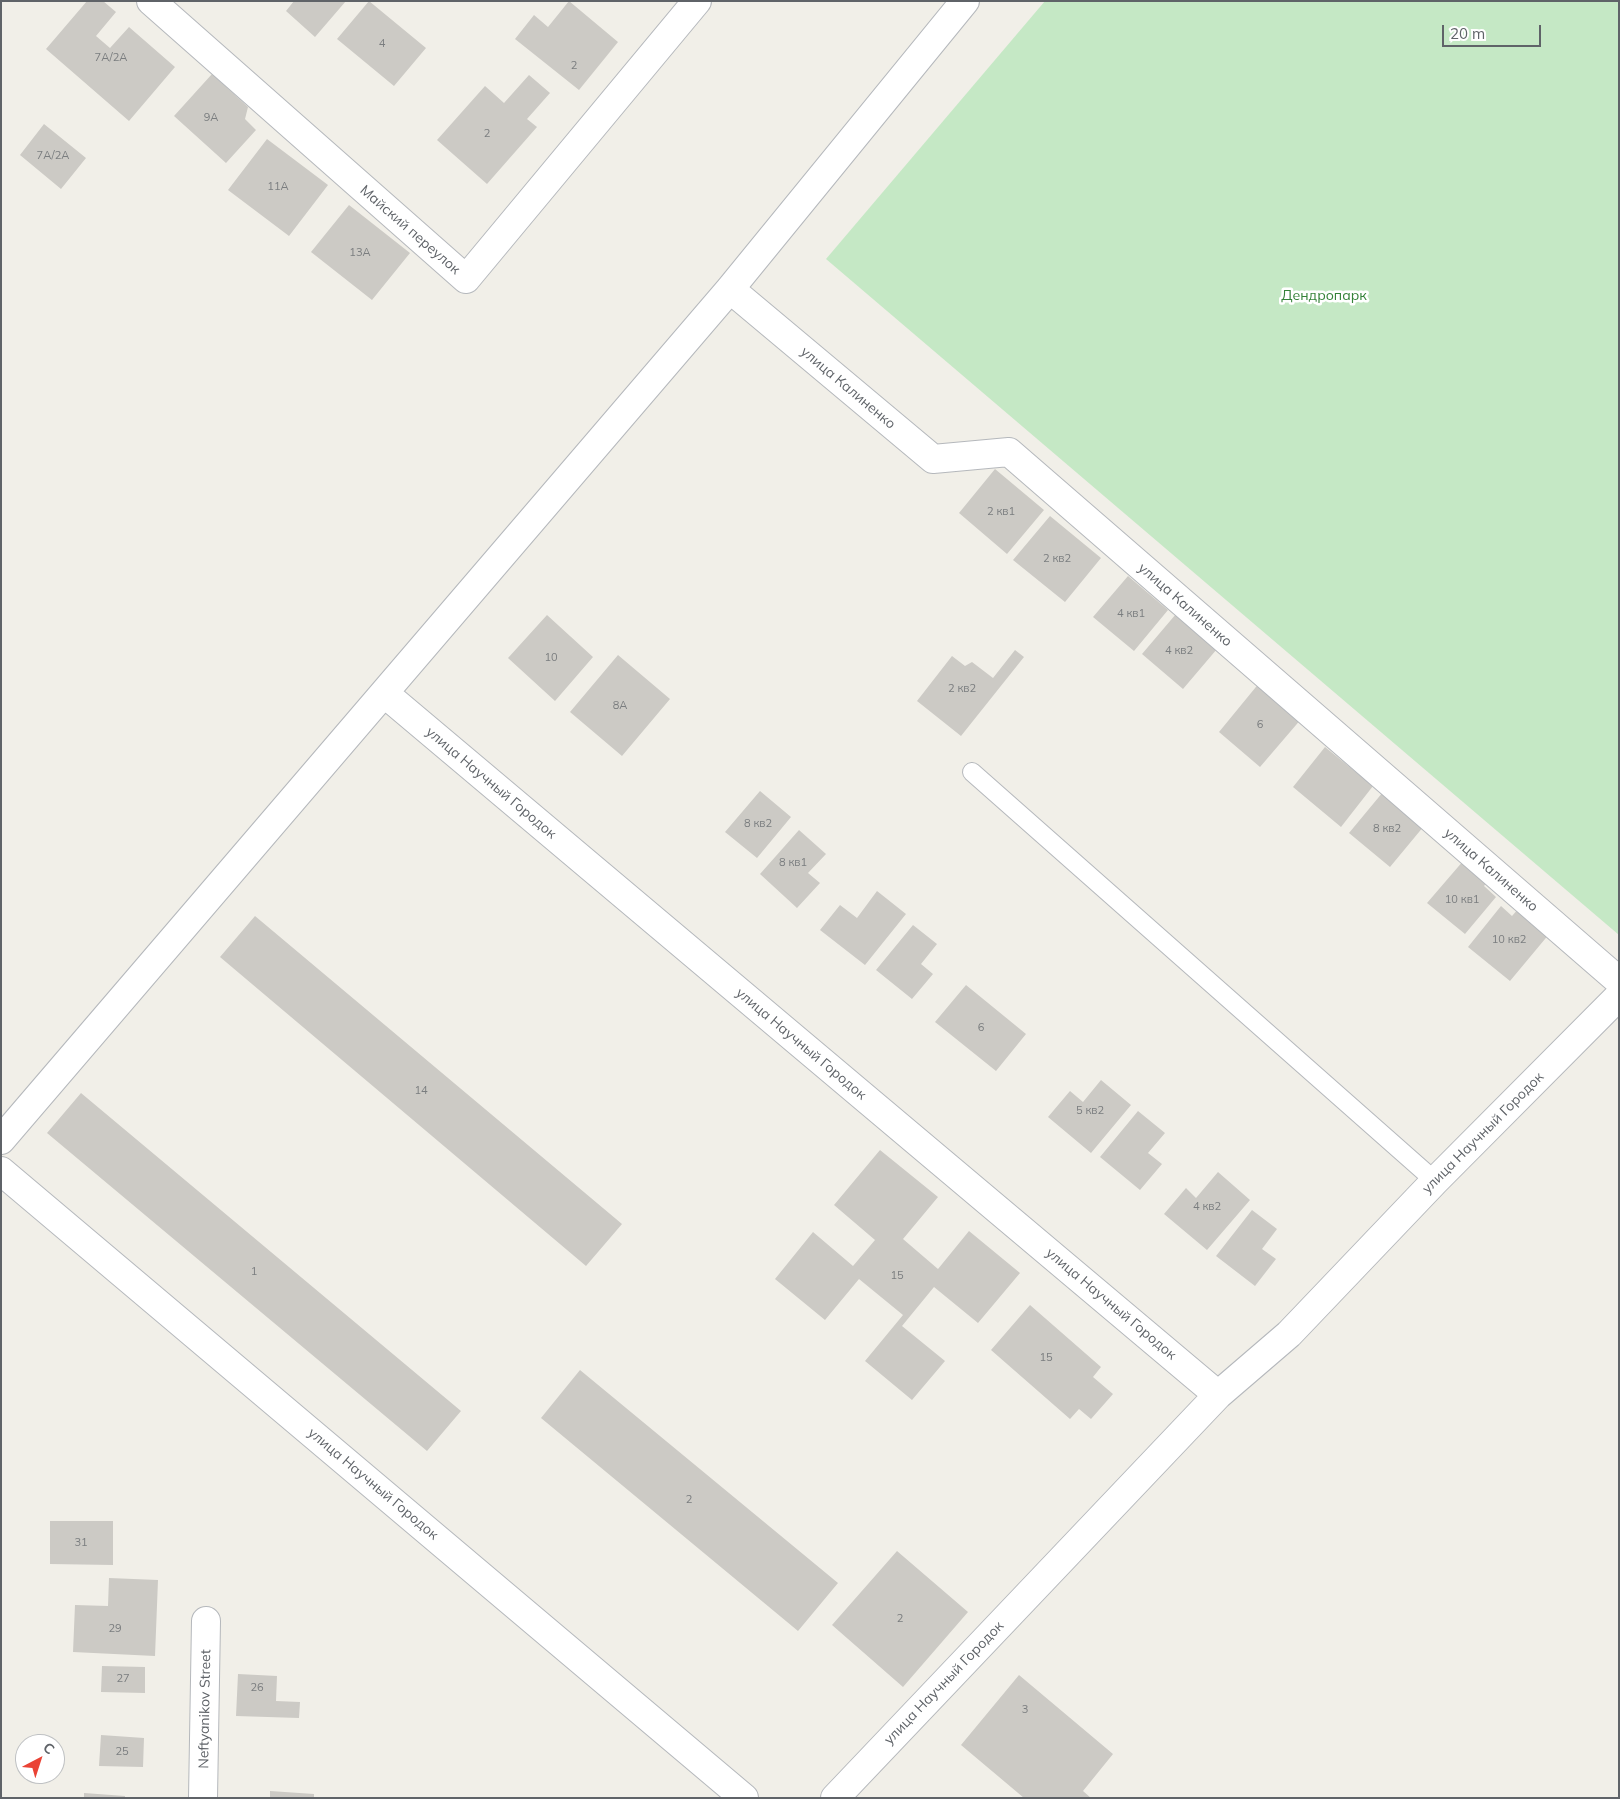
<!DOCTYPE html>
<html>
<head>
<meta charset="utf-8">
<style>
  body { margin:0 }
  #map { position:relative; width:1620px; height:1799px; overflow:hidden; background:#f1efe8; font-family:Mulish,sans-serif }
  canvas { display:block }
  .frame { position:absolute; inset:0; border:2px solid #5f6368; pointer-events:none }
  .north { position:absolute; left:15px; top:1734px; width:50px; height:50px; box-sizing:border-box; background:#fff; border:1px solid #bfc1c3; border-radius:50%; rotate:40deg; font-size:14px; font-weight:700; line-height:20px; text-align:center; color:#5f6368 }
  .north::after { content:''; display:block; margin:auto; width:18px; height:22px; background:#ea4335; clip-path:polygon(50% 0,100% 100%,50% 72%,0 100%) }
  .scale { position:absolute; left:1442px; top:25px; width:99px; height:22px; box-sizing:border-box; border:2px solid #5f6368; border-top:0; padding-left:6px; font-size:15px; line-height:18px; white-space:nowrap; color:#5f6368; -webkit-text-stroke:4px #fff; paint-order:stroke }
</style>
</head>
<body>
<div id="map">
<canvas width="1620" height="1799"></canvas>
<div class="frame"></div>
<div class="north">С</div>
<div class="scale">20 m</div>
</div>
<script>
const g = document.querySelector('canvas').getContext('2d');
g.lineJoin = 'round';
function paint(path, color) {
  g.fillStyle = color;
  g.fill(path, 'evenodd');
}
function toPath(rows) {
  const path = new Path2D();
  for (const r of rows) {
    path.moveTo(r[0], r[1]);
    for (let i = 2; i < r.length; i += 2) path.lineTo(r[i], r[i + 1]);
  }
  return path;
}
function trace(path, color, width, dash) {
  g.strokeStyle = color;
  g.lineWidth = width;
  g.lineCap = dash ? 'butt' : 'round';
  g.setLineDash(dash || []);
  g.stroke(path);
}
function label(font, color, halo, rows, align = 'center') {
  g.font = font + ' Mulish,sans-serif';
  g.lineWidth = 5;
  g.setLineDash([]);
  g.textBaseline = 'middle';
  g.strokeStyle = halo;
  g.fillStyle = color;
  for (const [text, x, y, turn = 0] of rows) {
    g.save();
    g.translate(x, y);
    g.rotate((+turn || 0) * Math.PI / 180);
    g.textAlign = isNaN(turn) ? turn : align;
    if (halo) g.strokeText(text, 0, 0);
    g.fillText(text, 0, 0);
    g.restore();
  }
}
paint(toPath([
  [1045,1,1619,1,1619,935,826,259]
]), '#c5e8c5');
paint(toPath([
  [87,1,103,1,116,12,96,36,110,48,129,27,175,67,129,121,46,49],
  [294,1,346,1,315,37,286,11],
  [369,1,426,48,394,86,337,39],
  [569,1,618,42,579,90,515,39,534,15,548,27],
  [212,74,248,107,245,119,256,130,226,163,174,116],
  [529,75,550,93,527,119,537,127,487,184,437,140,485,86,504,103],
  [44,124,86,158,61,189,20,155],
  [267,139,328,185,289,236,228,190],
  [349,205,410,253,372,300,311,252],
  [995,469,1044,510,1007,554,959,513],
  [1050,516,1101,558,1065,602,1013,560],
  [1128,576,1168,610,1134,651,1093,617],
  [1176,614,1217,649,1183,689,1142,654],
  [547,615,593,657,555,701,508,658],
  [1015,650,1024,657,961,736,917,701,952,656,965,666,972,662,993,678],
  [618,655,670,699,622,756,570,712],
  [1260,682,1302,718,1260,767,1219,732],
  [1325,747,1373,786,1341,827,1293,787],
  [760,791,791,817,757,858,725,832],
  [1383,792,1424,826,1390,867,1349,833],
  [799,830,826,854,808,873,820,883,797,908,760,874],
  [1464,860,1488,881,1484,886,1496,897,1465,934,1427,903],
  [877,891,906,914,865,965,820,930,840,905,857,918],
  [1501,906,1512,916,1519,908,1550,933,1510,981,1468,947],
  [255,916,622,1224,586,1266,220,957],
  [913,925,937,944,921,964,933,974,912,999,876,970],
  [966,985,1026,1034,996,1071,935,1022],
  [1101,1080,1131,1105,1091,1153,1048,1117,1070,1091,1083,1102],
  [81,1093,461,1411,427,1451,47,1133],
  [1138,1111,1165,1133,1148,1153,1162,1164,1140,1190,1100,1157],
  [880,1150,938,1197,903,1239,938,1269,969,1231,1020,1273,978,1323,934,1287,902,1326,945,1361,912,1400,865,1361,903,1315,859,1279,825,1320,775,1279,813,1232,853,1266,875,1240,834,1205],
  [1218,1172,1250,1200,1207,1250,1164,1214,1186,1188,1196,1198],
  [1252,1210,1277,1229,1262,1249,1276,1259,1255,1286,1216,1256],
  [1030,1305,1101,1367,1093,1377,1113,1394,1091,1419,1079,1409,1070,1419,991,1350],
  [580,1370,838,1583,798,1631,541,1418],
  [50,1521,113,1521,113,1565,50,1564],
  [897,1551,968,1612,903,1687,832,1625],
  [109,1578,158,1580,155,1656,73,1652,75,1605,108,1606],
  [102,1666,145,1667,145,1693,101,1692],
  [238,1674,277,1676,276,1701,300,1702,299,1718,236,1716],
  [1019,1675,1113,1754,1083,1791,1091,1798,1024,1798,961,1745],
  [101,1735,144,1738,143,1767,99,1766],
  [270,1791,314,1794,314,1798,270,1798],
  [84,1793,125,1796,125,1798,84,1798]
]), '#cccac5');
const lane = toPath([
  [972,772,1435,1181]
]);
const street = toPath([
  [151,1,466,279,697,1],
  [730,289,933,459,1009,452,1619,981],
  [384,693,1218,1395],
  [1,1140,730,289,965,1],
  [1,1171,744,1798],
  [203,1798,206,1621],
  [835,1798,1218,1395,1289,1334,1435,1181,1619,996]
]);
trace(lane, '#b5b8bc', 20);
trace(street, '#b5b8bc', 30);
trace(lane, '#fff', 18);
trace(street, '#fff', 28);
label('11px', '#7a7d7f', null, [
  ["4",382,44],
  ["7А/2А",111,58],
  ["2",574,66],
  ["9А",211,118],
  ["2",487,134],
  ["7А/2А",53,156],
  ["11А",278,187],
  ["13А",360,253],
  ["2 кв1",1001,512],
  ["2 кв2",1057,559],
  ["4 кв1",1131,614],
  ["4 кв2",1179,651],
  ["10",551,658],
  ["2 кв2",962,689],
  ["8А",620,706],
  ["6",1260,725],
  ["8 кв2",758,824],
  ["8 кв2",1387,829],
  ["8 кв1",793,863],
  ["10 кв1",1462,900],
  ["10 кв2",1509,940],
  ["6",981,1028],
  ["14",421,1091],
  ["5 кв2",1090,1111],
  ["4 кв2",1207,1207],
  ["1",254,1272],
  ["15",897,1276],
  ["15",1046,1358],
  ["2",689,1500],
  ["31",81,1543],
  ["2",900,1619],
  ["29",115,1629],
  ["27",123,1679],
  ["26",257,1688],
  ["3",1025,1710],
  ["25",122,1752]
]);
label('14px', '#5f6368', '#fff', [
  ["Майский переулок",410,230,41],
  ["улица Калиненко",848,388,40],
  ["улица Калиненко",1185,605,41],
  ["улица Научный Городок",491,783,40],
  ["улица Калиненко",1491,870,41],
  ["улица Научный Городок",801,1044,40],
  ["улица Научный Городок",1483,1133,-45],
  ["улица Научный Городок",1111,1304,40],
  ["улица Научный Городок",373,1484,40],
  ["улица Научный Городок",944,1683,-46],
  ["Neftyanikov Street",205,1709,-89]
]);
label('14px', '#348238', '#fff', [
  ["Дендропарк",1324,296]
]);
</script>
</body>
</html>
